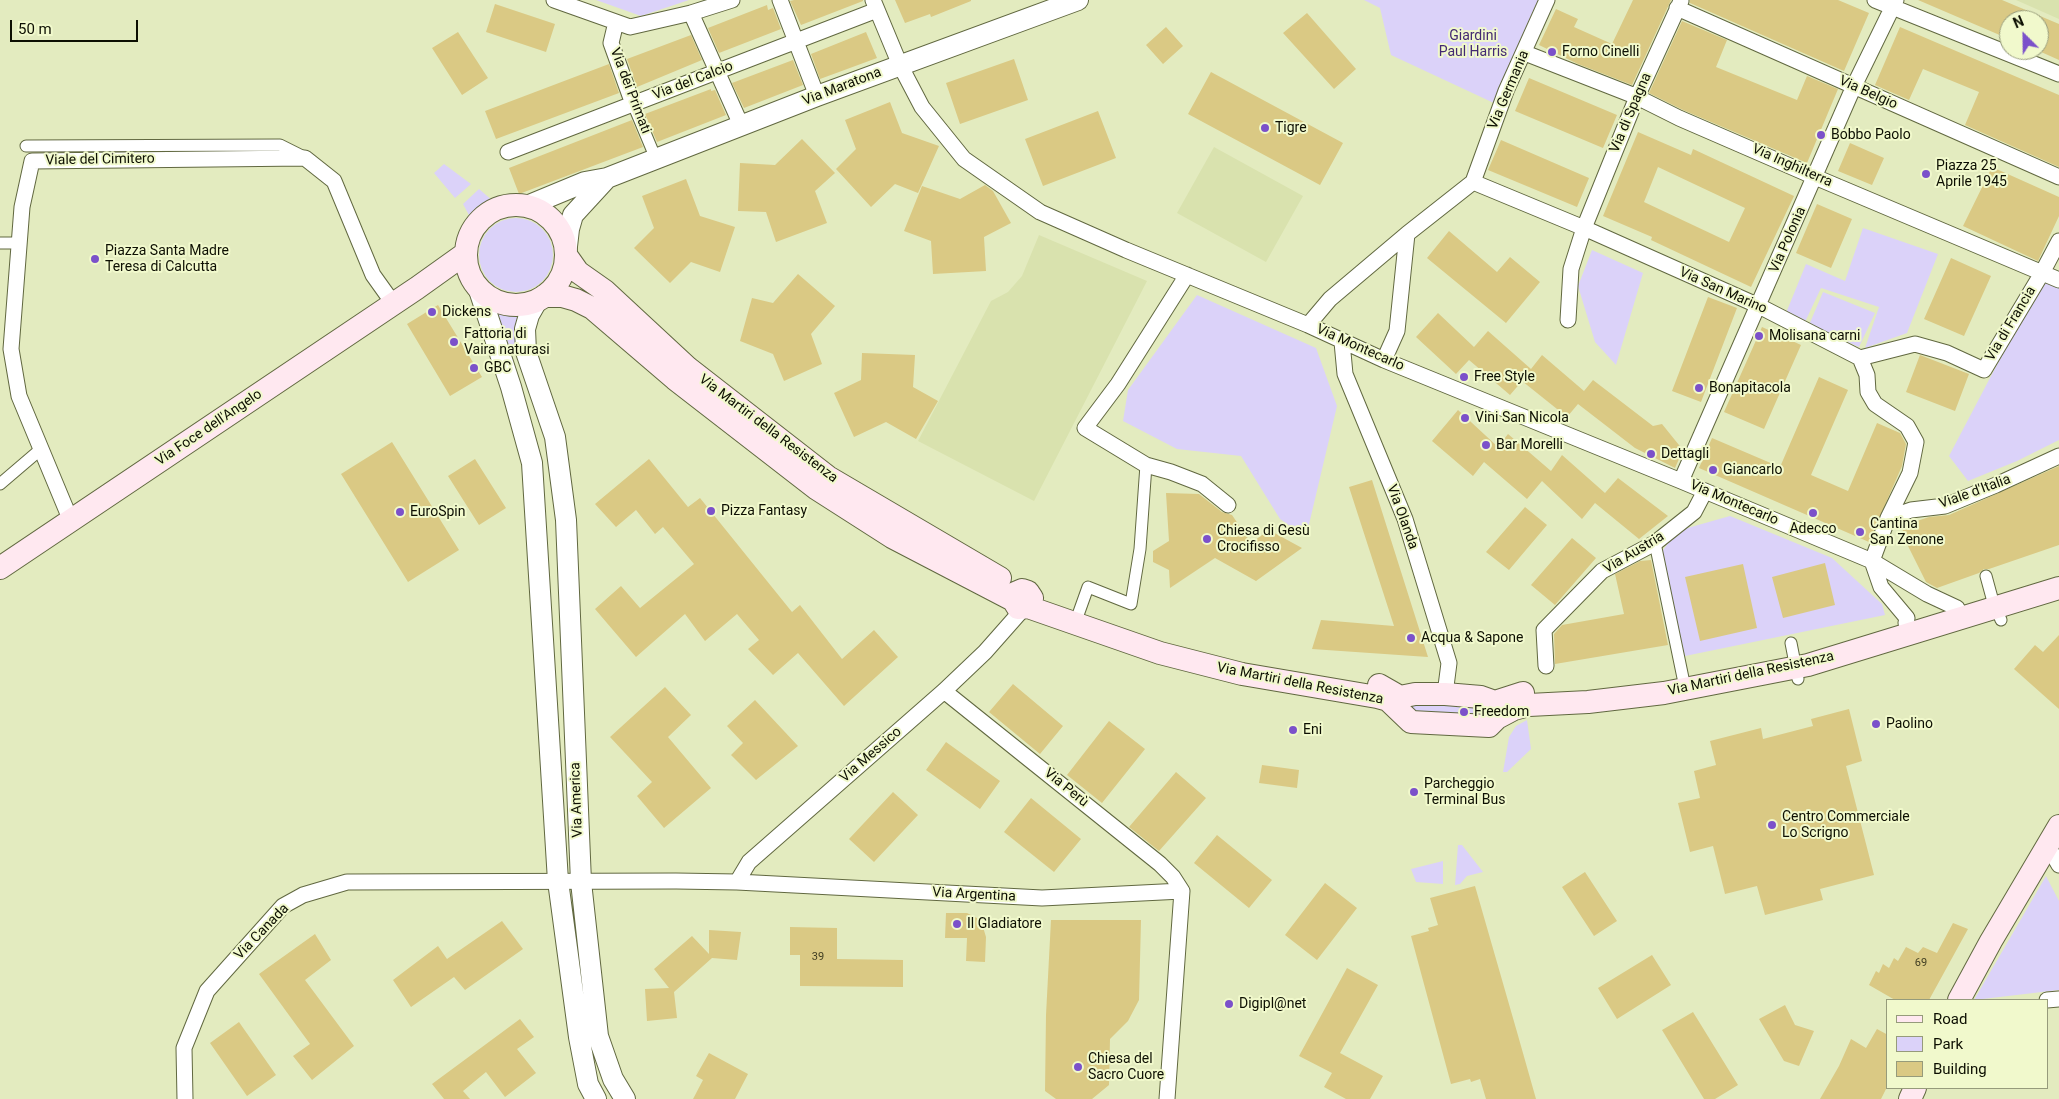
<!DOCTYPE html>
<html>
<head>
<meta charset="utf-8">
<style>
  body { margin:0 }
  #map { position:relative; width:2059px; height:1099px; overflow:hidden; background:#e3ebbf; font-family:Roboto,sans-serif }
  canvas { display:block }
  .legend { position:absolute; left:1886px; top:999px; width:162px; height:90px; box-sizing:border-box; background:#f1f9cc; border:1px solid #969b7b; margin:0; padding:6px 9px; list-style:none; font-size:15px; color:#0d0f02 }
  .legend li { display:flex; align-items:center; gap:10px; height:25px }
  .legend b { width:25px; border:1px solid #969b7b }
  .north { position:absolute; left:1999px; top:10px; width:50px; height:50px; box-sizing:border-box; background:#f1f9cc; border:1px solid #969b7b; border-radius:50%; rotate:337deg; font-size:14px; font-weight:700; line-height:20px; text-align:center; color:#0d0f02 }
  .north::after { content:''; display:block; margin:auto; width:18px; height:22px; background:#7b51ca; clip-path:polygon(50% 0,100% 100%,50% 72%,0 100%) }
  .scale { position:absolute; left:10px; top:20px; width:128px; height:22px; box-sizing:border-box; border:2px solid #0d0f02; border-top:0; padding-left:6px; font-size:15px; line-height:18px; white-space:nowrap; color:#0d0f02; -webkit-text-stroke:4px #f1f9cc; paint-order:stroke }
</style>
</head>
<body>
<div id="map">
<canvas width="2059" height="1099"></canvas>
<ul class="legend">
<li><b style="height:6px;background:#ffe8f0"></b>Road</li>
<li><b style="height:14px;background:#dbd2f9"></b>Park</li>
<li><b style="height:14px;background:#dac984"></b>Building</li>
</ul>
<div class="north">N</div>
<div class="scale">50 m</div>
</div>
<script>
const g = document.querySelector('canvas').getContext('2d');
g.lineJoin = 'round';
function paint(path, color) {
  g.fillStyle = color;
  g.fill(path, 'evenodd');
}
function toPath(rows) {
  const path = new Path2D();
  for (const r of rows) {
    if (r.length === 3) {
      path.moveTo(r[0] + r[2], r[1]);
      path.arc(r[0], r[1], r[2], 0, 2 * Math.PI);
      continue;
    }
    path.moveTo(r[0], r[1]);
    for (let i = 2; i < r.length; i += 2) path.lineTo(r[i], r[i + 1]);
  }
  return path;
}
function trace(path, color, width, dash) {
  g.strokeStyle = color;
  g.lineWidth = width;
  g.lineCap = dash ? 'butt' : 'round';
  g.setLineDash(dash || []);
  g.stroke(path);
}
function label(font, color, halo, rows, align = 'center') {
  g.font = font + ' Roboto,sans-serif';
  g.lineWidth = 4;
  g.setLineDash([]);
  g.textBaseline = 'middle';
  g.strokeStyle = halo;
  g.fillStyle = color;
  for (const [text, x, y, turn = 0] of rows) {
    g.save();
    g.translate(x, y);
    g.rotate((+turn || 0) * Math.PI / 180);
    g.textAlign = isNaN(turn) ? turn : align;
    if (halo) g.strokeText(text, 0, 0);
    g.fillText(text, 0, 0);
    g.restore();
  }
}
paint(toPath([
  [2016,0,2059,0,2059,19],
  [1214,147,1303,196,1266,262,1177,213],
  [1039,235,1147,281,1034,501,918,441,991,301,1008,292,1022,276]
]), '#d9e2ae');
paint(toPath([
  [596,0,689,0,641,16],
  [1364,0,1542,0,1496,104,1391,55,1380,8],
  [444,164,471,184,455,198,434,173],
  [479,189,493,201,481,207,470,217,463,204],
  [516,255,37],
  [1863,228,1938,254,1907,333,1865,348,1879,307,1821,288,1805,322,1786,313,1806,264,1845,281],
  [1592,250,1643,273,1616,365,1595,342,1578,286],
  [2042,279,2059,287,2059,440,2017,461,1968,481,1949,456],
  [1823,292,1875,313,1859,347,1809,325],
  [1197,295,1316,348,1337,406,1306,537,1280,519,1241,456,1177,449,1123,421,1128,390],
  [497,313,521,316,518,349,511,351],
  [1730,516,1832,558,1882,604,1885,615,1685,656,1661,553,1677,531],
  [1417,704,1484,707,1488,712,1486,717,1416,718,1411,707],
  [1527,720,1531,749,1507,772,1503,772,1509,737,1516,726],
  [1458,845,1462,845,1483,872,1467,876,1460,884,1455,885],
  [1443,861,1443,884,1416,882,1411,869],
  [2046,876,2059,901,2059,990,1974,1000]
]), '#dbd2f9');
paint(toPath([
  [794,0,863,0,863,1,801,25,790,1],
  [895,0,971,0,971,1,931,17,930,14,905,23],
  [1633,0,1671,0,1632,85,1578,64,1539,45,1556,9,1578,19,1574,27,1612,44],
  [1690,0,1838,0,1869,13,1844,71,1690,3],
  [1918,0,2002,0,2059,24,2059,60,2039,51,2039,20,2009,20,2009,39],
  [495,4,555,24,546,52,486,32],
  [767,5,768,10,773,8,781,29,719,53,708,28],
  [1307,13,1356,69,1334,89,1283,33],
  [1682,21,1727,40,1716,67,1797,100,1807,76,1838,89,1807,163,1683,110,1649,93],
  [1166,27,1183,46,1163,64,1146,45],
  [1900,27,2059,95,2059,167,1965,125,1979,92,1923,69,1909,100,1875,85],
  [458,32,488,78,462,95,432,48],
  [866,32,877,58,820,79,811,54],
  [691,35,702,60,637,87,627,59],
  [1014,59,1028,100,960,124,946,83],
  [793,60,803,85,744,108,732,83],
  [609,64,619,93,496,139,485,111],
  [1211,72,1343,143,1320,185,1188,114],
  [1529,78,1617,115,1603,148,1515,111],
  [711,89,711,91,715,90,726,115,657,142,645,114],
  [890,102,902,133,939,146,918,193,895,184,871,207,836,169,856,149,845,120],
  [1098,111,1116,158,1043,186,1025,139],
  [632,120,643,147,519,194,509,168],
  [1638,132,1691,155,1693,149,1794,196,1751,287,1651,240,1652,237,1603,216],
  [1658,167,1745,208,1729,242,1644,202],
  [802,139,835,173,815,191,827,223,776,242,766,212,738,211,740,163,775,165],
  [1501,140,1589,178,1577,207,1488,170],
  [1850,143,1884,158,1872,185,1838,171],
  [1992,167,2059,197,2059,216,2038,261,1963,226],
  [686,179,700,216,735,227,720,272,691,262,670,283,634,248,654,228,642,196],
  [985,185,993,191,1011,223,984,237,986,271,933,274,931,241,904,231,922,186,960,199],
  [1817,204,1852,219,1831,268,1796,253],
  [1449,231,1497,272,1510,257,1540,282,1506,323,1427,258],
  [1951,258,1991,276,1964,336,1924,319],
  [798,274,835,306,811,334,822,364,784,381,773,354,740,341,752,298,773,303],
  [1708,297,1737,308,1701,402,1672,391],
  [438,305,482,377,450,396,407,324],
  [1438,313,1474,347,1488,331,1531,369,1542,355,1584,391,1593,380,1653,426,1662,424,1683,450,1675,468,1635,448,1578,404,1567,417,1522,381,1510,395,1469,360,1456,374,1416,337],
  [1762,327,1801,345,1764,429,1724,412],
  [862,353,915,355,913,387,938,401,916,439,886,422,854,437,834,393,861,380],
  [1920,355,1969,374,1955,411,1906,392],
  [1819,377,1848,390,1811,475,1848,491,1877,423,1900,433,1906,444,1902,466,1869,542,1699,468,1712,438,1780,467],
  [1458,410,1498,447,1508,434,1551,471,1562,455,1605,493,1618,478,1668,516,1639,539,1595,503,1582,519,1542,481,1527,499,1484,462,1473,476,1432,441],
  [392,442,459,550,408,582,341,474],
  [475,459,506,508,479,525,448,476],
  [649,459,688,507,700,498,792,612,800,605,842,659,874,630,898,657,844,706,798,653,773,675,748,649,759,640,737,614,705,641,685,614,636,657,595,609,621,586,640,608,694,564,663,527,655,534,636,510,616,527,595,504],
  [2059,466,2059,545,1989,569,1984,569,1979,573,1937,588,1926,582,1904,538,1902,526,1929,517,1949,515],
  [1372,480,1428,657,1312,649,1321,620,1394,626,1349,487],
  [1166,493,1199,494,1222,512,1232,515,1251,543,1269,530,1302,548,1256,581,1215,558,1170,588,1169,570,1153,562,1153,551,1169,541],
  [1525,507,1547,525,1509,570,1486,552],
  [1572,538,1596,558,1555,605,1531,585],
  [1651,560,1668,645,1555,664,1554,634,1562,625,1624,614,1615,574,1640,561],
  [1825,563,1835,605,1783,618,1772,577],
  [1743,564,1757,628,1700,641,1685,577],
  [2059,635,2059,709,2014,669,2035,645,2043,652],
  [1013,684,1063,726,1040,754,989,712],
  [665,687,691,715,668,737,711,788,664,828,637,796,652,782,610,737],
  [755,700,798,746,756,780,731,755,743,743,727,726],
  [1849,709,1862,761,1846,766,1874,875,1820,889,1823,900,1765,915,1757,886,1725,894,1713,846,1690,852,1678,803,1700,798,1694,771,1716,765,1710,741,1761,728,1763,739,1813,726,1811,719],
  [1109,721,1145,749,1102,803,1067,775],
  [946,742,1000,781,980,809,926,770],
  [1262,765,1299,770,1297,788,1259,783],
  [1176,772,1206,798,1159,851,1129,827],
  [893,792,918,815,874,862,849,839],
  [1031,798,1081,839,1054,872,1004,832],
  [1217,835,1272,880,1249,908,1194,863],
  [1585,872,1617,921,1594,936,1562,887],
  [1325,883,1357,908,1317,960,1285,935],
  [1475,886,1517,1032,1536,1099,1486,1099,1480,1079,1471,1082,1470,1079,1451,1084,1411,936,1429,931,1428,928,1438,925,1430,898],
  [946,913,967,913,977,918,983,927,986,937,985,962,966,961,967,938,945,938],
  [1051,920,1141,920,1139,1000,1128,1021,1110,1039,1109,1085,1092,1099,1056,1099,1045,1091,1046,1015],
  [502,921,523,949,465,990,454,977,411,1007,393,980,438,946,447,959],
  [1953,923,1968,929,1929,1000,1895,1000,1869,985,1876,971,1879,973,1883,964,1889,968,1894,958,1898,961,1906,947,1918,953,1923,947,1937,953],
  [790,927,837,928,837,959,903,960,903,987,800,986,800,955,790,955],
  [709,930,741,932,737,960,712,958,674,992,677,1018,647,1021,645,989,669,988,654,969,692,936,709,954],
  [315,934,331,960,305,980,354,1046,312,1080,293,1056,310,1044,259,974],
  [1652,955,1671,985,1617,1019,1598,988],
  [1347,968,1378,985,1340,1053,1383,1076,1370,1099,1346,1099,1324,1087,1332,1073,1299,1056],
  [1785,1005,1795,1025,1814,1031,1799,1066,1784,1061,1759,1019],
  [1693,1012,1738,1085,1715,1099,1704,1099,1662,1030],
  [520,1019,534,1037,517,1049,536,1073,505,1097,486,1072,463,1091,470,1099,444,1099,432,1084],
  [239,1022,276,1075,247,1096,210,1043],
  [1877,1029,1888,1035,1888,1085,1881,1099,1820,1099,1839,1066,1851,1039,1866,1048],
  [709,1053,748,1074,735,1099,693,1099,703,1080,696,1076]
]), '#dac984');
const pedestrian = toPath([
  [633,104,656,159],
  [26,146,280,145,304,157],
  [0,243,19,243],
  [0,484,41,449],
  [1655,543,1683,678],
  [1986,576,1992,598,2001,620],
  [1073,623,1078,615,1088,587,1131,604,1140,549,1146,465],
  [1791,643,1798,679]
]);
const minor = toPath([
  [554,0,630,27,691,13,732,0],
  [780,0,817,96],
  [873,0,900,65,922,107,964,159,1040,212,1126,250,1308,325,1384,360,1681,481,1872,561,1927,594,1957,608],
  [1875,0,2059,74],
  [1677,8,2059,177],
  [691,13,741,125],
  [616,22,611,43,633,104],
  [1525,53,1635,96,1679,118,1815,177,2059,280],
  [508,152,877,10],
  [1473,182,1584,228,1759,306,1860,358],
  [1473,182,1506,91,1547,0],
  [1187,275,1118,384,1085,428,1146,465,1171,472,1202,484,1228,505],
  [1568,320,1571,269,1584,228,1637,97,1681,1],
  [1308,325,1330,299,1407,234,1473,182],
  [1342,342,1345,374,1405,519,1449,663,1445,694],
  [1384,360,1397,331,1407,234],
  [1681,481,1854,86,1896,0],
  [1888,518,1911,510,1945,506,1996,485,2059,456],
  [71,521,19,396,11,349,22,207,32,161,305,158,334,181,373,275,393,303],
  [1872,561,1888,518,1910,473,1916,442,1907,426,1875,404,1868,392,1867,375,1860,358,1915,344,1947,353,1984,370,2042,273,2059,241],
  [1872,561,1881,587,1907,618,1906,623],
  [1546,666,1544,630,1602,571,1655,543,1694,512,1705,491],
  [944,691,1160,864,1173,877,1182,891],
  [2047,844,2059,865],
  [737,882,749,862,944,691,985,652,1023,609],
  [2047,1000,2059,999],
  [185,1099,184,1048,207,991,283,906,303,895,347,882,676,881,737,882,1042,898,1182,891,1167,1099]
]);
const tertiary = toPath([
  [527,206,585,182,607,178,817,96,1078,0],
  [566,255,569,229,573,215,607,178],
  [478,287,511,387,532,463,558,881,579,1037,588,1084,596,1099],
  [537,301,529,315,525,329,526,352,555,437,566,520,581,882,598,1036,613,1079,625,1099]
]);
const secondary = toPath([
  [516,255,50],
  [566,255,578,272,605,291,688,368,828,477,1000,578],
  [544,296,562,296,576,300,592,308,675,379,817,489,892,537,1013,600,1018,608,1028,607,1032,598,1028,592,1022,590,1015,593,1013,600],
  [0,568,417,288,466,253],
  [1028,607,1160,653,1242,674,1377,697,1388,700,1411,722,1489,726,1497,718,1514,709,1529,705,1588,702,1664,693,1808,665,2059,588],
  [1379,685,1400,697,1415,694,1445,694,1481,697,1495,702,1523,693],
  [1959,1000,1991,941,2059,826],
  [1910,1099,1915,1088]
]);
trace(pedestrian, '#616840', 13);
trace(minor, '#616840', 17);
trace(tertiary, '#616840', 22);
trace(secondary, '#616840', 24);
trace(pedestrian, '#fff', 11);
trace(minor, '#fff', 15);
trace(tertiary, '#fff', 20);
trace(secondary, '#ffe8f0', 22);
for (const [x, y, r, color] of [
  [1552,52,5,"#7b51ca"],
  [1265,128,5,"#7b51ca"],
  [1821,135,5,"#7b51ca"],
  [1926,174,5,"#7b51ca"],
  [95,259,5,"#7b51ca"],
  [432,312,5,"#7b51ca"],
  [1759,336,5,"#7b51ca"],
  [454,342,5,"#7b51ca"],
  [474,368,5,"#7b51ca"],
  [1464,377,5,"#7b51ca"],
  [1699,388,5,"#7b51ca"],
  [1465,418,5,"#7b51ca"],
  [1486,445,5,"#7b51ca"],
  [1651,454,5,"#7b51ca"],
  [1713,470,5,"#7b51ca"],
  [711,511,5,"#7b51ca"],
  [400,512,5,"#7b51ca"],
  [1813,513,5,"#7b51ca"],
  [1860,532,5,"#7b51ca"],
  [1207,539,5,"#7b51ca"],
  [1411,638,5,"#7b51ca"],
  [1464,712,5,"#7b51ca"],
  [1876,724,5,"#7b51ca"],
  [1293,730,5,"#7b51ca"],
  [1414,792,5,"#7b51ca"],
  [1772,825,5,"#7b51ca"],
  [957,924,5,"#7b51ca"],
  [1229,1004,5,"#7b51ca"],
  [1078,1067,5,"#7b51ca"]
]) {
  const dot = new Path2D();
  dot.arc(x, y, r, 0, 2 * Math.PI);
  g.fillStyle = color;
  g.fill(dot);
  trace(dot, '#f1f9cc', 2);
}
label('11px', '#403e22', null, [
  ["39",818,957],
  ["69",1921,963]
]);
label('14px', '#432972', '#f1f9cc', [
  ["Giardini",1473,36],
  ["Paul Harris",1473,52]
]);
label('14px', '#0d0f02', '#f1f9cc', [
  ["Forno Cinelli",1562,52],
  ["Tigre",1275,128],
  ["Bobbo Paolo",1831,135],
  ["Piazza 25",1936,166],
  ["Aprile 1945",1936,182],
  ["Piazza Santa Madre",105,251],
  ["Teresa di Calcutta",105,267],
  ["Dickens",442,312],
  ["Fattoria di",464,334],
  ["Vaira naturasi",464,350],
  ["Molisana carni",1769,336],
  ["GBC",484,368],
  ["Free Style",1474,377],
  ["Bonapitacola",1709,388],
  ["Vini San Nicola",1475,418],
  ["Bar Morelli",1496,445],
  ["Dettagli",1661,454],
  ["Giancarlo",1723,470],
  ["Pizza Fantasy",721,511],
  ["EuroSpin",410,512],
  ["Cantina",1870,524],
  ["San Zenone",1870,540],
  ["Adecco",1813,529,"center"],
  ["Chiesa di Gesù",1217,531],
  ["Crocifisso",1217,547],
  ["Acqua & Sapone",1421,638],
  ["Freedom",1474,712],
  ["Paolino",1886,724],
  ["Eni",1303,730],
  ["Parcheggio",1424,784],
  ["Terminal Bus",1424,800],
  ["Centro Commerciale",1782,817],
  ["Lo Scrigno",1782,833],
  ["Il Gladiatore",967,924],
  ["Digipl@net",1239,1004],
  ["Chiesa del",1088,1059],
  ["Sacro Cuore",1088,1075]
], 'left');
label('14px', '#0d0f02', '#f1f9cc', [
  ["Via del Calcio",693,81,-21],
  ["Via Maratona",842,87,-21],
  ["Via Germania",1509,90,-67],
  ["Via dei Primati",630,91,69],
  ["Via Belgio",1868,93,24],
  ["Via di Spagna",1631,113,-67],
  ["Viale del Cimitero",100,160,-1],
  ["Via Inghilterra",1792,166,24],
  ["Via Polonia",1788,240,-66],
  ["Via San Marino",1723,291,24],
  ["Via di Francia",2011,324,-59],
  ["Via Montecarlo",1360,348,24],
  ["Via Foce dell'Angelo",209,428,-34],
  ["Via Martiri della Resistenza",768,429,37],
  ["Viale d'Italia",1975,492,-20],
  ["Via Montecarlo",1734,503,23],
  ["Via Olanda",1402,517,70],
  ["Via Austria",1634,553,-31],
  ["Via Martiri della Resistenza",1751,674,-12],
  ["Via Martiri della Resistenza",1300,684,11],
  ["Via Messico",871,755,-41],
  ["Via Perù",1066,788,39],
  ["Via America",577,800,-92],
  ["Via Argentina",974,895,3],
  ["Via Canada",262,932,-46]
]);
</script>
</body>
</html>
